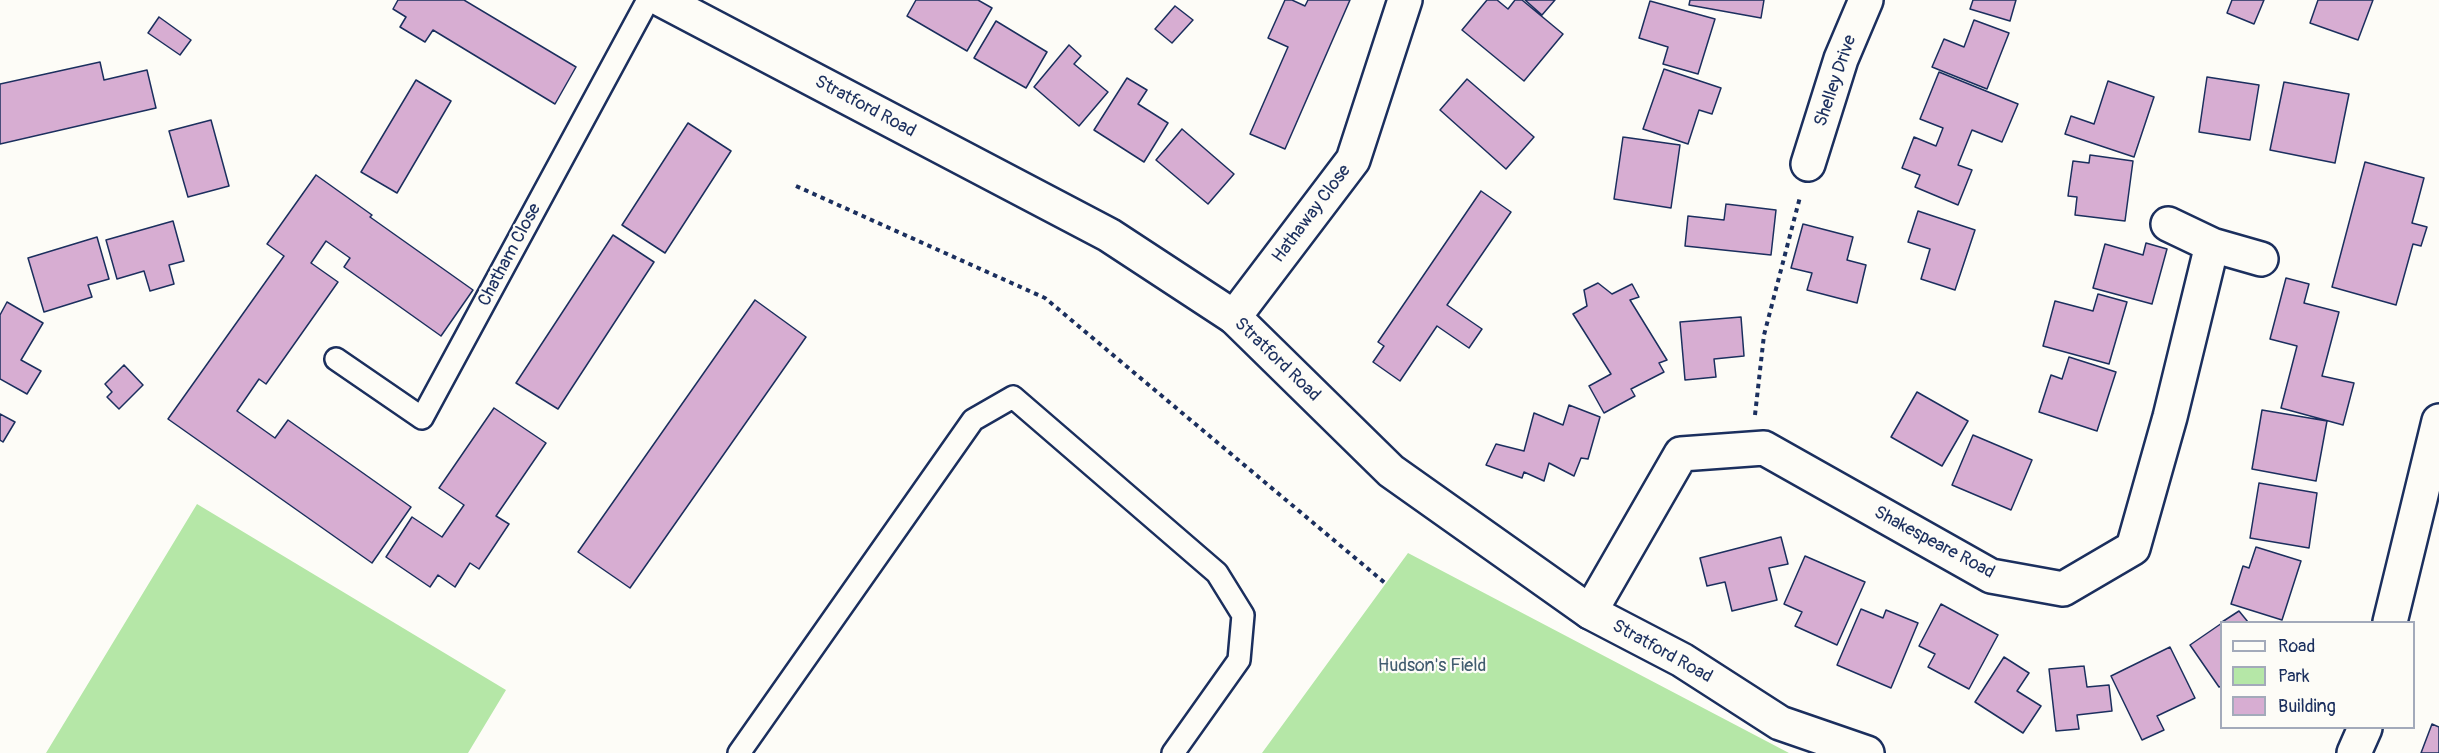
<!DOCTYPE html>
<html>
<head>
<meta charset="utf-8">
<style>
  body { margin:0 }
  #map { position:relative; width:2439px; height:753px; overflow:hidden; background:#fdfcf7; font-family:Pangolin,sans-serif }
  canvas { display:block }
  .legend { position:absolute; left:2220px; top:621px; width:195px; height:108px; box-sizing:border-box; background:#fdfcf7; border:2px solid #a3aaba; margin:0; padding:8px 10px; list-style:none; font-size:18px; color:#1b2f5e }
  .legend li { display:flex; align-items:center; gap:12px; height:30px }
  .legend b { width:30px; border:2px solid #a3aaba }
</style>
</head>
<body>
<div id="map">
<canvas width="2439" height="753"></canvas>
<ul class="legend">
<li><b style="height:8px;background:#fdfcf7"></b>Road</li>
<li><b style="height:16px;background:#b5e7a7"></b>Park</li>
<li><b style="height:16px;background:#d7add2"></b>Building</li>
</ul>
</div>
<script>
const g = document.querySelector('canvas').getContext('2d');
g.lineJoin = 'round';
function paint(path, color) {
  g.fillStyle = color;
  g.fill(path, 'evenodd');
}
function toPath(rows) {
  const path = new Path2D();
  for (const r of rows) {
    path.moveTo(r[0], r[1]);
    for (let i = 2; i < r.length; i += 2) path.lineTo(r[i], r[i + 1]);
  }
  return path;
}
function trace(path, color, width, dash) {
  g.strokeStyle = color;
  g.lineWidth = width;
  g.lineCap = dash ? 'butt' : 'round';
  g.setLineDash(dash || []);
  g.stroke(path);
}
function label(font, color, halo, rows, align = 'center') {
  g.font = font + ' Pangolin,sans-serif';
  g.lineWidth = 4.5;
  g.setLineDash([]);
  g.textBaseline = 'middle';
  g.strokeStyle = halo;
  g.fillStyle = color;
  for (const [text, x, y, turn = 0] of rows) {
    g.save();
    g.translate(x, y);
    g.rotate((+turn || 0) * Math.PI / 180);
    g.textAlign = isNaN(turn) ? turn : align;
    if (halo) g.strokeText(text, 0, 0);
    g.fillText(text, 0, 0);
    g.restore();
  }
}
paint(toPath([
  [197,504,506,690,468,753,46,753],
  [1408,553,1789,753,1262,753]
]), '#b5e7a7');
const building = toPath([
  [398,0,464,0,576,67,555,104,433,30,425,42,400,27,406,17,393,9,398,0],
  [916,0,978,0,992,8,967,51,907,16,916,0],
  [1285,0,1292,0,1305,6,1308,0,1350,0,1285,149,1250,134,1288,47,1268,38,1285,0],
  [1487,0,1497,0,1508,9,1515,0,1522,0,1563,34,1524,81,1462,30,1487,0],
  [1525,0,1555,0,1542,15,1525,0],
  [1690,0,1764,0,1761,18,1689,5,1690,0],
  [1973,0,2016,0,2010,21,1970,9,1973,0],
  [2232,0,2264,0,2254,24,2227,13,2232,0],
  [2318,0,2373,0,2358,40,2310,23,2318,0],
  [1650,1,1715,19,1698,74,1663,64,1668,47,1639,38,1650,1],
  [1175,6,1193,20,1172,43,1155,29,1175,6],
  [159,17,191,40,180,55,148,33,159,17],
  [1974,20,2009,33,1987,89,1932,67,1944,39,1964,47,1974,20],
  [996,21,1047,52,1026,88,974,58,996,21],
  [1069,45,1081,56,1074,64,1108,92,1079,126,1034,87,1069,45],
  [100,62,104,80,147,70,156,108,0,144,0,84,100,62],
  [1664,69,1721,88,1712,114,1699,110,1688,144,1643,129,1664,69],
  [1939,72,2018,104,2002,142,1972,130,1958,165,1972,170,1958,205,1915,187,1920,175,1902,168,1914,137,1936,146,1943,128,1920,119,1939,72],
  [2207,77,2259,85,2250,140,2199,132,2207,77],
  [1127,78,1147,90,1138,104,1168,123,1144,162,1094,130,1127,78],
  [1467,79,1534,137,1506,169,1440,110,1467,79],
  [416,80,451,101,397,193,361,172,416,80],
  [2108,81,2154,97,2134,157,2065,134,2071,116,2094,124,2108,81],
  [2284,82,2349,94,2335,163,2270,150,2284,82],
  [211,120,229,186,188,197,169,131,211,120],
  [688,123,731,151,665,253,622,225,688,123],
  [1182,129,1234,174,1208,204,1156,160,1182,129],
  [1623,137,1680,145,1671,208,1614,199,1623,137],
  [2090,155,2133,161,2125,221,2075,215,2077,197,2068,196,2073,161,2089,163,2090,155],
  [2365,162,2424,178,2412,223,2427,227,2421,246,2413,244,2396,305,2332,287,2365,162],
  [316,175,372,215,370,217,473,290,441,336,344,267,350,258,326,241,311,263,338,282,266,384,259,379,237,411,275,438,288,420,411,507,372,563,168,419,284,256,267,244,316,175],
  [1481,191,1511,212,1447,305,1482,329,1469,348,1437,326,1400,381,1373,362,1384,346,1378,342,1481,191],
  [1726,204,1776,210,1771,255,1685,246,1688,216,1724,220,1726,204],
  [1918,211,1975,230,1955,290,1921,279,1930,249,1908,242,1918,211],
  [173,221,184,261,169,265,174,284,150,291,144,271,117,279,106,240,173,221],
  [1803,224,1853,237,1847,260,1866,265,1857,303,1807,290,1812,273,1791,268,1803,224],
  [613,235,654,262,558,409,516,383,613,235],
  [97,237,109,279,88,285,92,297,44,312,28,258,97,237],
  [2146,243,2167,249,2152,304,2093,288,2105,244,2143,255,2146,243],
  [2286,278,2309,284,2304,303,2339,312,2322,376,2354,383,2343,425,2281,408,2297,346,2270,339,2286,278],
  [1598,283,1612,294,1632,284,1639,297,1630,300,1667,360,1659,363,1664,372,1631,389,1635,396,1604,413,1589,386,1611,374,1573,314,1587,306,1584,290,1598,283],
  [2098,294,2127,302,2109,364,2043,346,2055,301,2093,311,2098,294],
  [755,300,806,337,630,588,578,552,755,300],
  [7,302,43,323,21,360,41,371,27,394,0,379,0,315,7,302],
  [1741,317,1744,356,1714,359,1716,377,1685,380,1680,322,1741,317],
  [2069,357,2116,372,2097,431,2039,412,2051,375,2062,379,2069,357],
  [124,365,143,385,119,409,107,397,112,392,105,384,124,365],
  [1917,392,1968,421,1942,466,1891,437,1917,392],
  [1569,405,1600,417,1588,459,1581,458,1574,476,1549,463,1544,481,1524,472,1522,478,1486,465,1496,444,1524,451,1534,413,1563,425,1569,405],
  [494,408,546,443,496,516,509,524,479,569,470,563,455,587,438,575,430,587,386,557,412,517,442,537,464,505,439,488,494,408],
  [2262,410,2327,421,2316,481,2252,469,2262,410],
  [0,414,15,422,3,442,0,440,0,414],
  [1973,435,2032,460,2011,510,1952,485,1973,435],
  [2259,483,2317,493,2309,548,2250,538,2259,483],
  [1781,537,1788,564,1769,568,1777,600,1732,611,1725,582,1707,586,1700,558,1781,537],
  [2256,547,2301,561,2282,620,2231,604,2243,566,2249,568,2256,547],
  [1805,556,1865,582,1837,645,1795,626,1802,612,1784,604,1805,556],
  [1941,604,1998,635,1969,689,1928,667,1935,654,1919,646,1941,604],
  [1861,609,1883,618,1886,610,1918,623,1891,688,1837,665,1861,609],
  [2239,611,2248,622,2222,622,2239,611],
  [2222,623,2222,686,2219,687,2190,645,2222,623],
  [2170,647,2195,698,2157,716,2164,730,2142,740,2111,676,2170,647],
  [2004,657,2029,673,2017,691,2041,706,2023,733,1975,702,2004,657],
  [2084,666,2087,687,2109,685,2112,711,2077,715,2079,729,2056,731,2049,669,2084,666],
  [2432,724,2439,727,2439,753,2421,753,2432,724]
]);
paint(building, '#d7add2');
trace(building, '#1b2f5e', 1.5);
const lane = toPath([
  [336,359,422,418,648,0],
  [739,753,973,420,1013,397,1217,573,1243,615,1239,660,1173,753]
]);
const street = toPath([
  [1808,164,1841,59,1866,0],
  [2168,224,2212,245,2261,259],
  [1234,317,1353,160,1405,0],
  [1590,612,1681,454,1764,448,1991,576,2063,589,2133,548,2170,417,2212,245]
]);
const secondary = toPath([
  [662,0,1109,235,1234,317,1391,471,1590,612,1682,660,1780,723,1867,753],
  [2390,622,2439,421],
  [2354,753,2365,728]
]);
trace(lane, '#1b2f5e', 26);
trace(street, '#1b2f5e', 38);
trace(secondary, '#1b2f5e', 38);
trace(toPath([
  [796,186,1045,298,1385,583],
  [1755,415,1764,335,1800,197]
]), '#1b2f5e', 4, [4.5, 4.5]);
trace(lane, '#fdfcf7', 21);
trace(street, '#fdfcf7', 33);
trace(secondary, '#fdfcf7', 33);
label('18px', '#1b2f5e', '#fdfcf7', [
  ["Shelley Drive",1836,81,-71],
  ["Stratford Road",865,107,28],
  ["Hathaway Close",1312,214,-53],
  ["Chatham Close",510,255,-62],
  ["Stratford Road",1277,360,44],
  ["Shakespeare Road",1934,543,28],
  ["Stratford Road",1662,652,29]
]);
label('18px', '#425d70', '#fdfcf7', [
  ["Hudson's Field",1432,666]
]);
</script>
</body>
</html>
